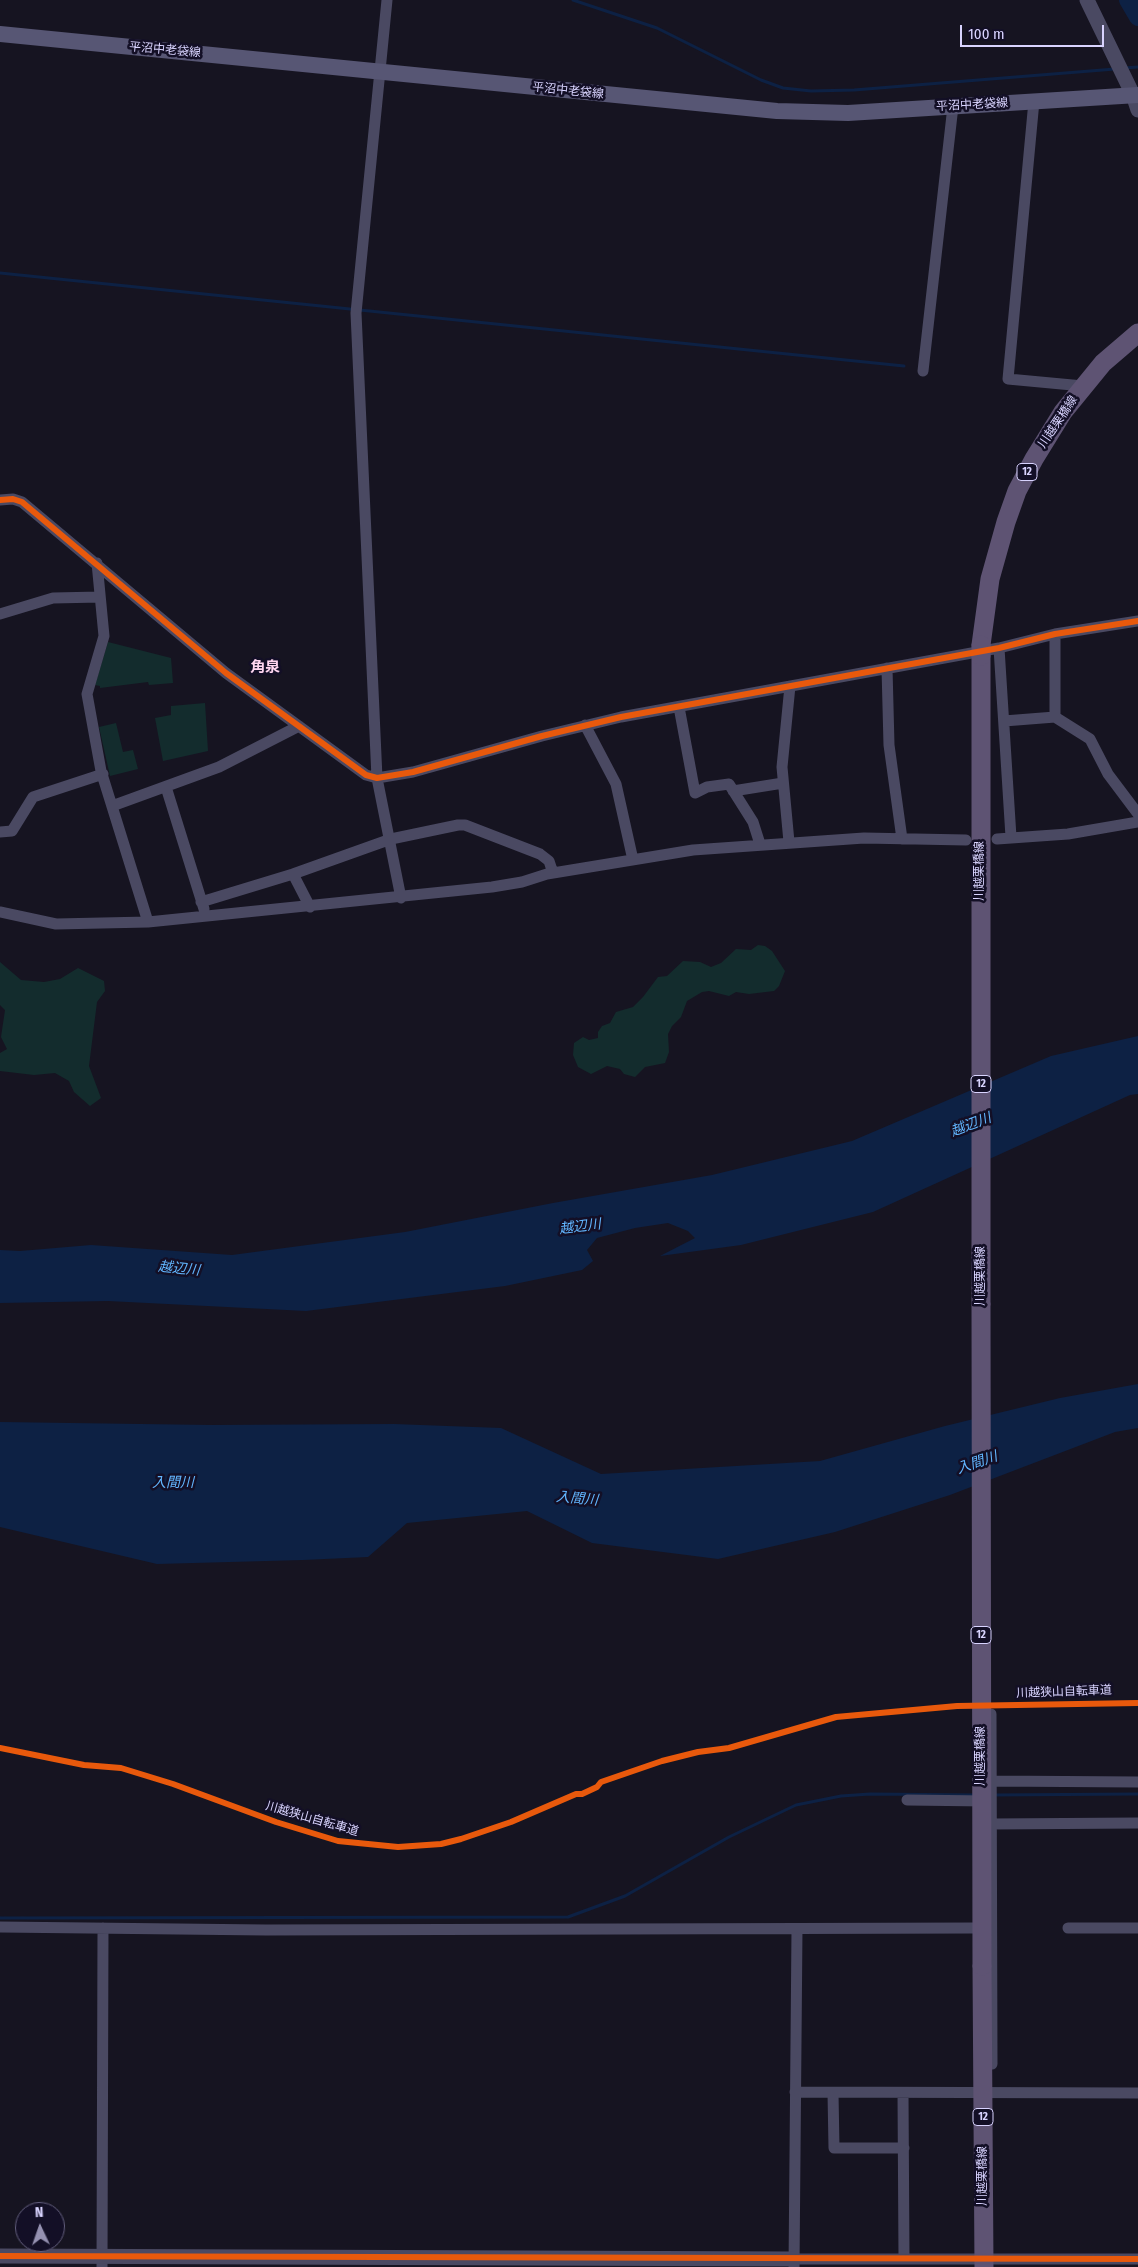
<!DOCTYPE html>
<html>
<head>
<meta charset="utf-8">
<style>
  body { margin:0 }
  #map { position:relative; width:1138px; height:2267px; overflow:hidden; background:#161421; font-family:"Fira Sans Condensed",sans-serif }
  canvas { display:block }
  .north { position:absolute; left:15px; top:2202px; width:50px; height:50px; box-sizing:border-box; background:#130f26; border:1px solid #625e7d; border-radius:50%; rotate:357deg; font-size:14px; font-weight:700; line-height:20px; text-align:center; color:#d9d4ff }
  .north::after { content:''; display:block; margin:auto; width:18px; height:22px; background:#9591b1; clip-path:polygon(50% 0,100% 100%,50% 72%,0 100%) }
  .scale { position:absolute; left:960px; top:25px; width:144px; height:22px; box-sizing:border-box; border:2px solid #d9d4ff; border-top:0; padding-left:6px; font-size:15px; line-height:18px; white-space:nowrap; color:#d9d4ff; -webkit-text-stroke:4px #130f26; paint-order:stroke }
</style>
</head>
<body>
<div id="map">
<canvas width="1138" height="2267"></canvas>
<div class="north">N</div>
<div class="scale">100 m</div>
</div>
<script>
const g = document.querySelector('canvas').getContext('2d');
g.lineJoin = 'round';
function paint(path, color) {
  g.fillStyle = color;
  g.fill(path, 'evenodd');
}
function toPath(rows) {
  const path = new Path2D();
  for (const r of rows) {
    path.moveTo(r[0], r[1]);
    for (let i = 2; i < r.length; i += 2) path.lineTo(r[i], r[i + 1]);
  }
  return path;
}
function trace(path, color, width, dash) {
  g.strokeStyle = color;
  g.lineWidth = width;
  g.lineCap = dash ? 'butt' : 'round';
  g.setLineDash(dash || []);
  g.stroke(path);
}
function label(font, color, halo, rows, align = 'center') {
  g.font = font + ' "Fira Sans Condensed","Noto Sans JP",sans-serif';
  g.lineWidth = 5;
  g.setLineDash([]);
  g.textBaseline = 'middle';
  g.strokeStyle = halo;
  g.fillStyle = color;
  for (const [text, x, y, turn = 0] of rows) {
    g.save();
    g.translate(x, y);
    g.rotate((+turn || 0) * Math.PI / 180);
    g.textAlign = isNaN(turn) ? turn : align;
    if (halo) g.strokeText(text, 0, 0);
    g.fillText(text, 0, 0);
    g.restore();
  }
}
paint(toPath([
  [108,642,171,658,173,683,149,685,148,682,100,688,100,686,95,685],
  [205,703,208,751,163,761,155,718,171,715,171,706],
  [116,723,123,752,133,750,138,769,110,776,99,727],
  [758,945,765,946,772,951,785,971,779,986,774,991,749,994,736,992,729,996,709,991,702,992,687,1001,681,1017,672,1026,668,1034,669,1052,665,1063,645,1067,635,1077,624,1074,620,1069,607,1066,591,1074,578,1067,573,1055,574,1043,583,1037,589,1040,598,1038,598,1032,602,1026,610,1023,616,1012,633,1007,643,997,658,977,667,976,683,961,700,962,711,967,721,963,736,949,751,950],
  [0,962,21,980,44,982,60,979,78,968,104,981,105,991,97,1002,89,1066,101,1098,90,1106,74,1092,69,1081,55,1073,34,1075,0,1071,0,1053,7,1049,1,1037,5,1010,0,1005]
]), '#132c2d');
paint(toPath([
  [1138,1036,1138,1094,1130,1095,873,1212,741,1245,660,1256,695,1238,688,1231,668,1223,635,1228,597,1238,587,1250,593,1261,582,1270,505,1286,306,1311,108,1301,0,1303,0,1250,20,1251,91,1245,232,1255,405,1232,553,1203,712,1175,852,1141,1051,1056],
  [1138,1384,1138,1428,1115,1432,950,1495,835,1532,718,1559,592,1543,527,1511,407,1523,368,1557,303,1560,157,1564,0,1527,0,1422,211,1425,394,1424,501,1428,601,1474,820,1461,945,1426,1060,1398]
]), '#0d2144');
trace(toPath([
  [573,0,657,28,761,80,783,88,811,91,854,90,1115,69],
  [1124,68,1138,67],
  [0,273,904,366],
  [993,1795,1138,1794],
  [0,1918,568,1917,625,1896,729,1837,796,1805,841,1796,870,1794,977,1795]
]), '#0d2144', 3);
trace(toPath([
  [1128,0,1138,17]
]), '#0d2144', 18);
trace(toPath([
  [387,0,356,313,377,778,401,898],
  [1034,101,1008,379,1083,386],
  [923,371,953,106],
  [0,500,13,499,22,502,226,673,366,775,377,778,413,772,542,736,621,717,999,648,1055,634,1138,621],
  [97,563,104,636,87,694,101,771,148,922],
  [0,614,53,598,100,597],
  [1055,634,1055,717,1090,739,1108,774,1138,814],
  [999,648,1011,837],
  [887,668,889,745,902,839],
  [679,707,695,793,707,787,729,784,753,822,760,844],
  [1004,721,1055,717],
  [585,725,616,784,633,860],
  [166,787,204,909],
  [733,791,783,783],
  [112,806,219,767,299,726],
  [0,832,12,831,33,797,103,774],
  [997,839,1068,834,1138,822],
  [789,842,782,767,790,686],
  [293,874,310,907],
  [201,902,293,874,391,839,458,825,465,825,540,854,549,861,553,873],
  [0,912,56,924,148,922,492,887,522,882,547,874,693,850,864,838,966,840],
  [991,1714,992,2064],
  [991,1781,1138,1782],
  [907,1800,987,1801],
  [991,1824,1138,1823],
  [0,1927,266,1930,974,1928],
  [1068,1928,1138,1928],
  [795,2092,1138,2093],
  [833,2093,834,2148,904,2148],
  [903,2093,904,2259],
  [794,2259,1138,2259],
  [102,2267,103,1928],
  [794,2267,797,1929]
]), '#4a4962', 11);
trace(toPath([
  [1087,0,1133,95,1138,110],
  [0,2256,794,2259]
]), '#4a4962', 15);
trace(toPath([
  [0,34,777,111,848,113,1138,95]
]), '#575674', 16);
trace(toPath([
  [981,645,990,579,1006,522,1017,491,1034,459,1063,412,1103,363,1138,333],
  [981,656,981,1304],
  [982,1966,984,2267]
]), '#5e5373', 19);
trace(toPath([
  [981,656,981,645],
  [981,1304,982,1966]
]), '#5e5373', 19);
trace(toPath([
  [0,500,13,499,22,502,226,673,366,775,377,778,413,772,542,736,621,717,999,648,1055,634,1138,621],
  [0,1748,84,1765,121,1768,173,1784,276,1822,338,1841,398,1847,441,1844,461,1839,511,1822,576,1794,582,1794,597,1787,601,1782,662,1761,698,1752,729,1748,836,1717,957,1706,1138,1703],
  [0,2256,1138,2259]
]), '#e8590c', 6);
for (const [x, y, w] of [
  [1027,472,20],
  [981,1084,20],
  [981,1635,20],
  [983,2117,20]
]) {
  const box = new Path2D();
  box.roundRect(x - w / 2, y - 8.5, w, 17, 4);
  g.fillStyle = '#130f26';
  g.fill(box);
  trace(box, '#d9d4ff', 1);
}
label('bold 11px', '#d9d4ff', null, [
  ["12",1027,472],
  ["12",981,1084],
  ["12",981,1635],
  ["12",983,2117]
]);
label('12px', '#d9d4ff', '#130f26', [
  ["平沼中老袋線",165,50,5],
  ["平沼中老袋線",568,91,6],
  ["平沼中老袋線",972,105,-3],
  ["川越栗橋線",1058,422,-56],
  ["川越栗橋線",980,871,-90],
  ["川越栗橋線",981,1276,-90],
  ["川越狭山自転車道",1064,1692,-2],
  ["川越栗橋線",981,1756,-90],
  ["川越狭山自転車道",312,1819,16],
  ["川越栗橋線",983,2176,-90]
]);
label('italic 14px', '#62b6ff', '#130f26', [
  ["越辺川",971,1125,-21],
  ["越辺川",580,1227,-7],
  ["越辺川",179,1269,6],
  ["入間川",977,1463,-19],
  ["入間川",173,1483],
  ["入間川",577,1499,5]
]);
label('bold 15px', '#ffd6f0', '#130f26', [
  ["角泉",265,668]
]);
</script>
</body>
</html>
